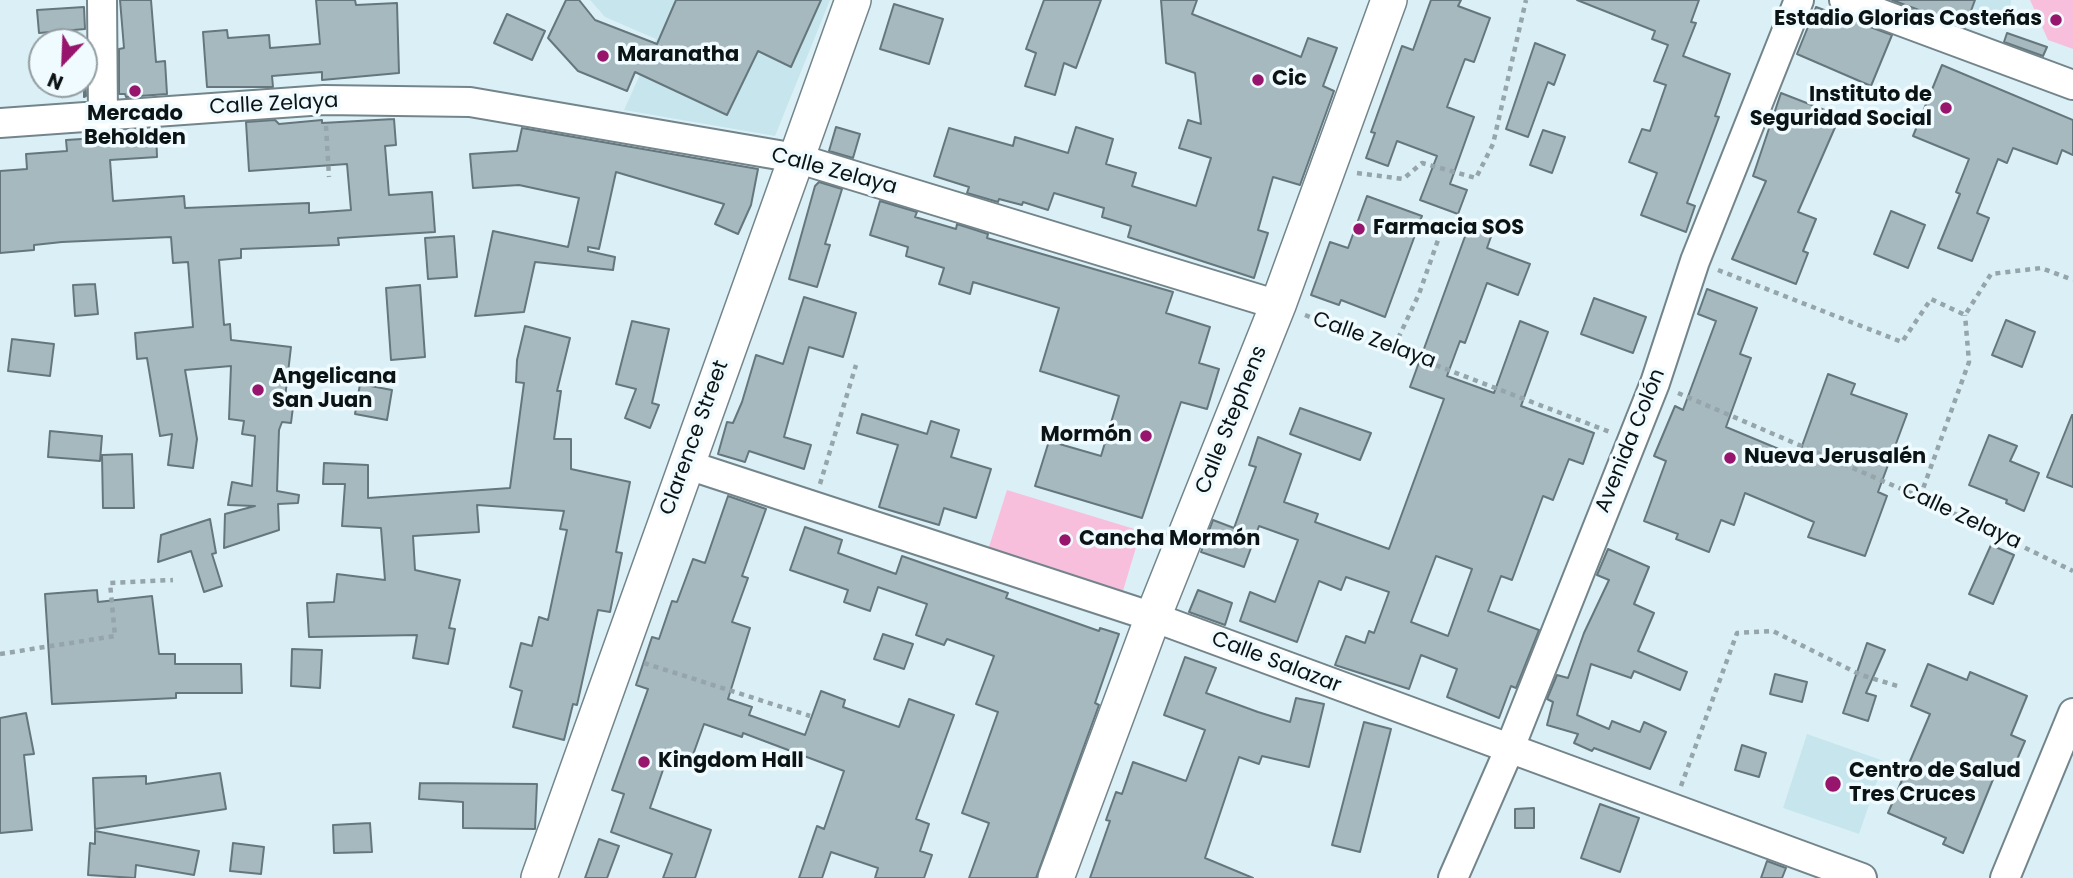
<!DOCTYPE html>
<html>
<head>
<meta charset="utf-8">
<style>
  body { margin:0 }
  #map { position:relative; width:2073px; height:878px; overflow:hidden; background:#dbf0f6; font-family:Poppins,sans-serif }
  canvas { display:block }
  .north { position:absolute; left:28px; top:28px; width:70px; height:70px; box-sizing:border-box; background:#effbff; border:2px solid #949ea1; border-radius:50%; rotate:203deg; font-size:19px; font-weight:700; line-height:28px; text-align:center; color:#0c1315 }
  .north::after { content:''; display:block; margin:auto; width:24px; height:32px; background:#97156c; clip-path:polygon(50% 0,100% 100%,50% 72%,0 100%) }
</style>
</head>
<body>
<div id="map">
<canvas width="2073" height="878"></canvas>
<div class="north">N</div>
</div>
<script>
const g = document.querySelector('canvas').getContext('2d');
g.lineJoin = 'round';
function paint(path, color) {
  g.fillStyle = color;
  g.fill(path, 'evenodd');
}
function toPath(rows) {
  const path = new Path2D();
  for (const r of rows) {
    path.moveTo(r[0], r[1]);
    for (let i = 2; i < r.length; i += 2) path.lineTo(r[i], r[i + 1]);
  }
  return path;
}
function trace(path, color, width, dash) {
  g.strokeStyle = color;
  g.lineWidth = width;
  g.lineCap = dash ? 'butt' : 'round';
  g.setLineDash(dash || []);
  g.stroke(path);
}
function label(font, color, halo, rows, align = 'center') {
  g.font = font + ' Poppins,sans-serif';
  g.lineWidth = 7;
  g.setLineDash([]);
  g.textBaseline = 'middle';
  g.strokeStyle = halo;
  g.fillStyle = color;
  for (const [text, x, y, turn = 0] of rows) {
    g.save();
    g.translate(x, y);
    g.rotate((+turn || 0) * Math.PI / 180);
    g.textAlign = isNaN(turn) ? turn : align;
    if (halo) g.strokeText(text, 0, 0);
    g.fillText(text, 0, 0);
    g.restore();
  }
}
paint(toPath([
  [590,0,830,0,775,136,624,110,656,39,605,17],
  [1944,0,2011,0,2009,25],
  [1807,734,1884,761,1859,834,1783,808]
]), '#c7e5ed');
paint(toPath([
  [2030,0,2073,0,2073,49,2048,40],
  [1007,490,1141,531,1123,591,988,550]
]), '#f8bfdd');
const building = toPath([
  [120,0,151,0,156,62,165,61,167,94,126,97,125,94,119,94,119,49,124,48,120,0],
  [316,0,355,0,356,5,397,3,399,73,322,80,322,72,272,76,273,87,207,87,203,32,227,30,228,38,269,35,270,48,320,44,316,0],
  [566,0,579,0,595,20,657,44,676,0,821,0,791,67,758,51,727,115,635,72,627,91,578,71,548,38,566,0],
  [1044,0,1101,0,1076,68,1064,63,1055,95,1025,86,1036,53,1026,49,1044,0],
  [1161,0,1197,0,1192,14,1301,57,1308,38,1337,48,1323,86,1334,91,1300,185,1273,177,1258,230,1268,233,1254,278,1128,237,1131,226,1102,217,1104,208,1054,193,1048,210,1023,202,1022,205,999,199,998,202,967,193,969,187,934,176,949,128,1013,146,1015,137,1068,153,1076,127,1113,139,1106,164,1136,173,1132,186,1196,206,1211,158,1179,148,1188,120,1201,124,1195,73,1166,63,1161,0],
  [1431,0,1461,0,1458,6,1490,18,1474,62,1465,59,1447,107,1474,117,1450,184,1467,190,1458,214,1420,200,1437,156,1397,141,1388,166,1366,158,1375,133,1371,132,1402,46,1413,50,1431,0],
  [1577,0,1699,0,1691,22,1696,23,1683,56,1730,74,1715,116,1719,117,1687,203,1695,206,1686,232,1641,215,1657,173,1629,162,1642,129,1650,131,1666,85,1654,81,1668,45,1652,39,1655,31,1577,0],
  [1892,0,1975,0,1965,27,1892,0],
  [894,4,943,19,929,64,880,49,894,4],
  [84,7,85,29,39,33,37,10,84,7],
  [1816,7,1892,35,1871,86,1797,54,1816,7],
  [507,14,545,31,532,60,494,43,507,14],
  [2007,33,2047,47,2043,56,2004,42,2007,33],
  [1535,43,1565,55,1554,85,1548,82,1528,137,1506,129,1535,43],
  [84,50,86,96,84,97,84,50],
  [1942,65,2073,120,2073,155,2062,150,2057,164,2013,148,2007,163,1998,159,1977,213,1989,218,1972,261,1938,248,1960,194,1956,192,1969,159,1913,136,1942,65],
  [1781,93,1840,116,1798,212,1816,219,1803,251,1808,253,1796,284,1732,259,1766,181,1753,176,1781,93],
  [394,119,396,145,385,146,389,195,432,192,435,232,338,238,339,245,241,249,241,258,219,260,224,325,230,324,231,340,291,347,285,398,294,399,291,423,282,422,279,430,277,491,299,495,298,503,278,504,279,530,224,548,225,514,255,506,228,505,232,482,252,486,255,436,242,434,244,421,229,419,231,366,185,370,197,439,193,468,168,465,172,434,160,436,147,358,137,359,135,333,193,327,188,262,173,263,171,237,62,242,34,245,34,250,0,253,0,171,27,169,26,154,67,151,66,140,129,136,128,131,156,129,157,157,110,160,113,201,184,196,185,208,309,203,309,213,351,210,347,164,249,171,246,122,275,120,279,124,322,120,322,123,394,119],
  [836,127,860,134,853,158,829,151,836,127],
  [522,128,758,169,751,205,738,234,715,224,724,204,616,172,599,249,588,247,588,251,615,257,613,270,535,262,524,312,475,316,493,231,568,247,579,198,519,185,473,188,470,154,517,151,522,128],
  [1543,130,1565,137,1552,173,1530,165,1543,130],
  [819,182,842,189,825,244,830,245,817,287,789,279,815,186,819,182],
  [1367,196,1422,216,1385,317,1341,300,1339,305,1311,295,1330,242,1348,248,1367,196],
  [880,201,917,212,915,217,956,229,957,224,988,234,987,238,1173,292,1166,313,1210,327,1199,363,1219,369,1207,409,1181,402,1142,518,1035,486,1049,441,1101,456,1119,396,1040,371,1059,308,973,282,970,294,939,284,944,268,906,256,908,247,870,235,880,201],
  [1891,211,1925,225,1908,268,1874,254,1891,211],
  [1471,220,1494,228,1487,248,1530,264,1518,295,1487,283,1465,343,1460,341,1447,376,1494,393,1520,321,1548,332,1521,406,1594,433,1583,464,1569,459,1553,500,1543,496,1512,580,1501,576,1488,611,1539,630,1516,688,1511,686,1499,718,1447,697,1457,669,1421,655,1409,689,1335,665,1346,636,1365,643,1369,631,1374,633,1389,592,1346,577,1341,590,1319,581,1297,642,1240,621,1250,592,1275,602,1298,540,1259,526,1244,567,1201,552,1213,520,1234,528,1256,467,1249,465,1258,437,1301,454,1284,502,1318,514,1315,522,1389,549,1444,399,1410,387,1471,220],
  [1436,556,1472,569,1448,636,1411,622,1436,556],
  [454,236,457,277,428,279,425,238,454,236],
  [95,284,98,314,75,316,73,285,95,284],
  [420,285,425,357,391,360,386,288,420,285],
  [1707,289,1757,308,1740,354,1751,358,1726,427,1798,457,1828,374,1855,384,1851,394,1907,414,1878,492,1887,496,1865,556,1808,537,1814,522,1745,493,1734,525,1721,520,1709,552,1676,539,1678,534,1644,521,1666,461,1654,456,1675,406,1683,410,1716,321,1698,314,1707,289],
  [804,297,856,313,843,357,809,347,784,437,811,445,804,469,749,451,745,462,718,454,727,422,733,423,742,402,756,355,783,364,804,297],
  [1594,298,1646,317,1633,353,1581,334,1594,298],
  [2006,320,2035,332,2022,367,1992,355,2006,320],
  [632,321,669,329,652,403,659,405,650,428,625,418,636,389,616,384,632,321],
  [525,326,570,338,557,391,561,391,554,439,571,439,571,469,630,482,616,552,622,553,610,612,598,610,577,705,573,704,564,740,513,727,522,691,510,687,521,643,532,646,539,617,548,620,567,530,560,529,564,511,477,505,479,532,413,536,415,570,460,580,449,628,455,629,448,664,413,658,417,635,309,637,307,603,334,602,337,574,385,580,381,528,342,526,345,484,323,484,324,463,368,465,368,498,510,488,524,383,516,382,517,360,525,326],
  [12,339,54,344,50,376,8,371,12,339],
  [360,384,392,390,387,420,355,414,360,384],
  [1300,408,1371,433,1360,460,1290,434,1300,408],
  [862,414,927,434,931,421,959,430,951,457,991,469,976,518,944,508,939,525,879,507,898,445,857,433,862,414],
  [2072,415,2073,415,2073,487,2047,477,2072,415],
  [50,431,102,436,100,461,48,457,50,431],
  [1989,435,2017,446,2010,461,2039,473,2024,511,2006,503,2007,500,1969,485,1989,435],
  [132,454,134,508,103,508,102,455,132,454],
  [728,496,766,509,742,576,748,578,732,622,750,628,728,699,752,707,749,715,805,735,821,691,845,700,843,707,899,727,909,699,954,715,916,819,929,824,920,851,932,855,924,878,875,878,878,868,831,852,822,878,799,878,817,826,824,829,844,771,743,733,742,737,704,724,689,766,667,758,650,808,711,830,695,878,663,878,672,854,611,832,624,794,612,790,648,689,636,685,652,637,659,639,672,601,677,602,693,559,705,563,728,496],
  [210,519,216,553,212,554,222,586,204,592,191,551,158,562,161,535,210,519],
  [805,527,842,540,838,553,896,574,902,556,1008,593,1006,598,1099,631,1100,628,1119,634,1095,703,1099,705,1036,878,969,878,989,823,962,813,998,712,976,704,994,656,947,639,944,645,916,635,927,604,878,587,870,611,844,602,848,590,790,570,805,527],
  [1991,545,2014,555,1993,604,1969,594,1991,545],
  [1608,549,1649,567,1634,604,1654,613,1638,651,1687,672,1680,690,1634,671,1631,678,1591,664,1577,715,1609,729,1612,721,1640,732,1644,722,1666,732,1650,769,1594,748,1592,751,1574,743,1578,734,1547,725,1553,702,1547,699,1557,675,1568,678,1584,633,1609,580,1597,575,1608,549],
  [97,590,98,602,152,596,159,654,175,654,175,664,241,664,242,693,176,693,176,698,52,704,45,594,97,590],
  [1198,590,1232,603,1225,625,1189,612,1198,590],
  [883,634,913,644,904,669,874,659,883,634],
  [1867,643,1885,650,1866,693,1876,696,1868,721,1843,713,1867,643],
  [292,649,322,650,320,688,291,686,292,649],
  [1185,657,1216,668,1206,693,1258,712,1290,722,1296,698,1324,704,1309,767,1262,756,1259,764,1239,757,1205,858,1253,878,1090,878,1110,821,1106,820,1116,792,1122,794,1133,762,1186,781,1205,730,1164,715,1185,657],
  [1928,664,1967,680,1970,672,2027,696,2011,735,2025,741,2009,778,1996,772,1963,853,1943,844,1946,838,1888,813,1930,714,1911,706,1928,664],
  [1775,674,1807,682,1802,702,1770,694,1775,674],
  [26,713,34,754,24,755,32,830,0,833,0,718,26,713],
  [1364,722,1391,729,1360,852,1332,845,1364,722],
  [1742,745,1766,753,1759,777,1735,770,1742,745],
  [220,773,226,809,95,829,93,778,146,776,146,784,220,773],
  [420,783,537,784,535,829,463,828,463,802,419,799,420,783],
  [1600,804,1639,818,1620,872,1581,858,1600,804],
  [1534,808,1534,828,1515,828,1515,809,1534,808],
  [370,823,372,852,334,853,333,825,370,823],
  [95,831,199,851,194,875,136,865,135,878,88,875,90,843,95,844,95,831],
  [599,839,619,846,607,878,585,878,599,839],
  [233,843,264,847,261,874,230,871,233,843],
  [1767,861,1786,868,1782,878,1761,878,1767,861]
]);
paint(building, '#a5b9bf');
trace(building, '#65777d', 2);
const minor = toPath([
  [102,0,103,116],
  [1844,0,2073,85],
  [0,123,324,100,470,102,796,158,1278,305],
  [685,464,1153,617,1862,878],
  [1453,878,1509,750,1655,383,1695,261,1799,0],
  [2005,878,2073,713]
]);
const tertiary = toPath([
  [539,878,853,0],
  [1056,878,1153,617,1278,305,1389,0]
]);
trace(minor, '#73858b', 32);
trace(tertiary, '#73858b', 38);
trace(toPath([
  [326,126,329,177],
  [1357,173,1403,179,1422,163,1476,178,1493,144,1526,0],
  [1718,270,1902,342,1931,299,1965,315,1991,274,2041,268,2073,280],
  [1305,315,1610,432],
  [1394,347,1419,294,1444,223],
  [1678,393,1920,497,2073,571],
  [820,484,856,365],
  [1920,497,1969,362,1965,315],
  [0,654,115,636,110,583,173,580],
  [644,663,810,716],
  [1681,786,1737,633,1773,631,1861,675,1901,687]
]), '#95a5aa', 4.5, [5, 5]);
trace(minor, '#fff', 28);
trace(tertiary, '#fff', 35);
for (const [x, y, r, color] of [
  [2056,20,7,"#97156c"],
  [603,56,7,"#97156c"],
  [1258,80,7,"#97156c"],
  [135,91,7,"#97156c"],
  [1946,108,7,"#97156c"],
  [1359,229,7,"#97156c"],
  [258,390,7,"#97156c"],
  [1146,436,7,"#97156c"],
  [1730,458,7,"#97156c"],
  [1065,540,7,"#97156c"],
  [644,762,7,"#97156c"],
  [1833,784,9,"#97156c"]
]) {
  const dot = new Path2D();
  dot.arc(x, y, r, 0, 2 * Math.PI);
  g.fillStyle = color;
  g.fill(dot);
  trace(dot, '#effbff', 2.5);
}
label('bold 21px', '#0c1315', '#effbff', [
  ["Estadio Glorias Costeñas",2042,20,"right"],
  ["Maranatha",617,56],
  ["Cic",1272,80],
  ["Instituto de",1932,96,"right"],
  ["Seguridad Social",1932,120,"right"],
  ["Mercado",135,115,"center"],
  ["Beholden",135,139,"center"],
  ["Farmacia SOS",1373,229],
  ["Angelicana",272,378],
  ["San Juan",272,402],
  ["Mormón",1132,436,"right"],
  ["Nueva Jerusalén",1744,458],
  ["Cancha Mormón",1079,540],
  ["Kingdom Hall",658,762],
  ["Centro de Salud",1849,772],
  ["Tres Cruces",1849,796]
], 'left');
label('21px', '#0c1315', '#effbff', [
  ["Calle Zelaya",274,105,-3],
  ["Calle Zelaya",834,172,15],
  ["Calle Zelaya",1374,341,20],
  ["Calle Stephens",1232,420,-68],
  ["Clarence Street",695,438,-70],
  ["Avenida Colón",1631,441,-68],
  ["Calle Zelaya",1961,517,25],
  ["Calle Salazar",1276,663,21]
]);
</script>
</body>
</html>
